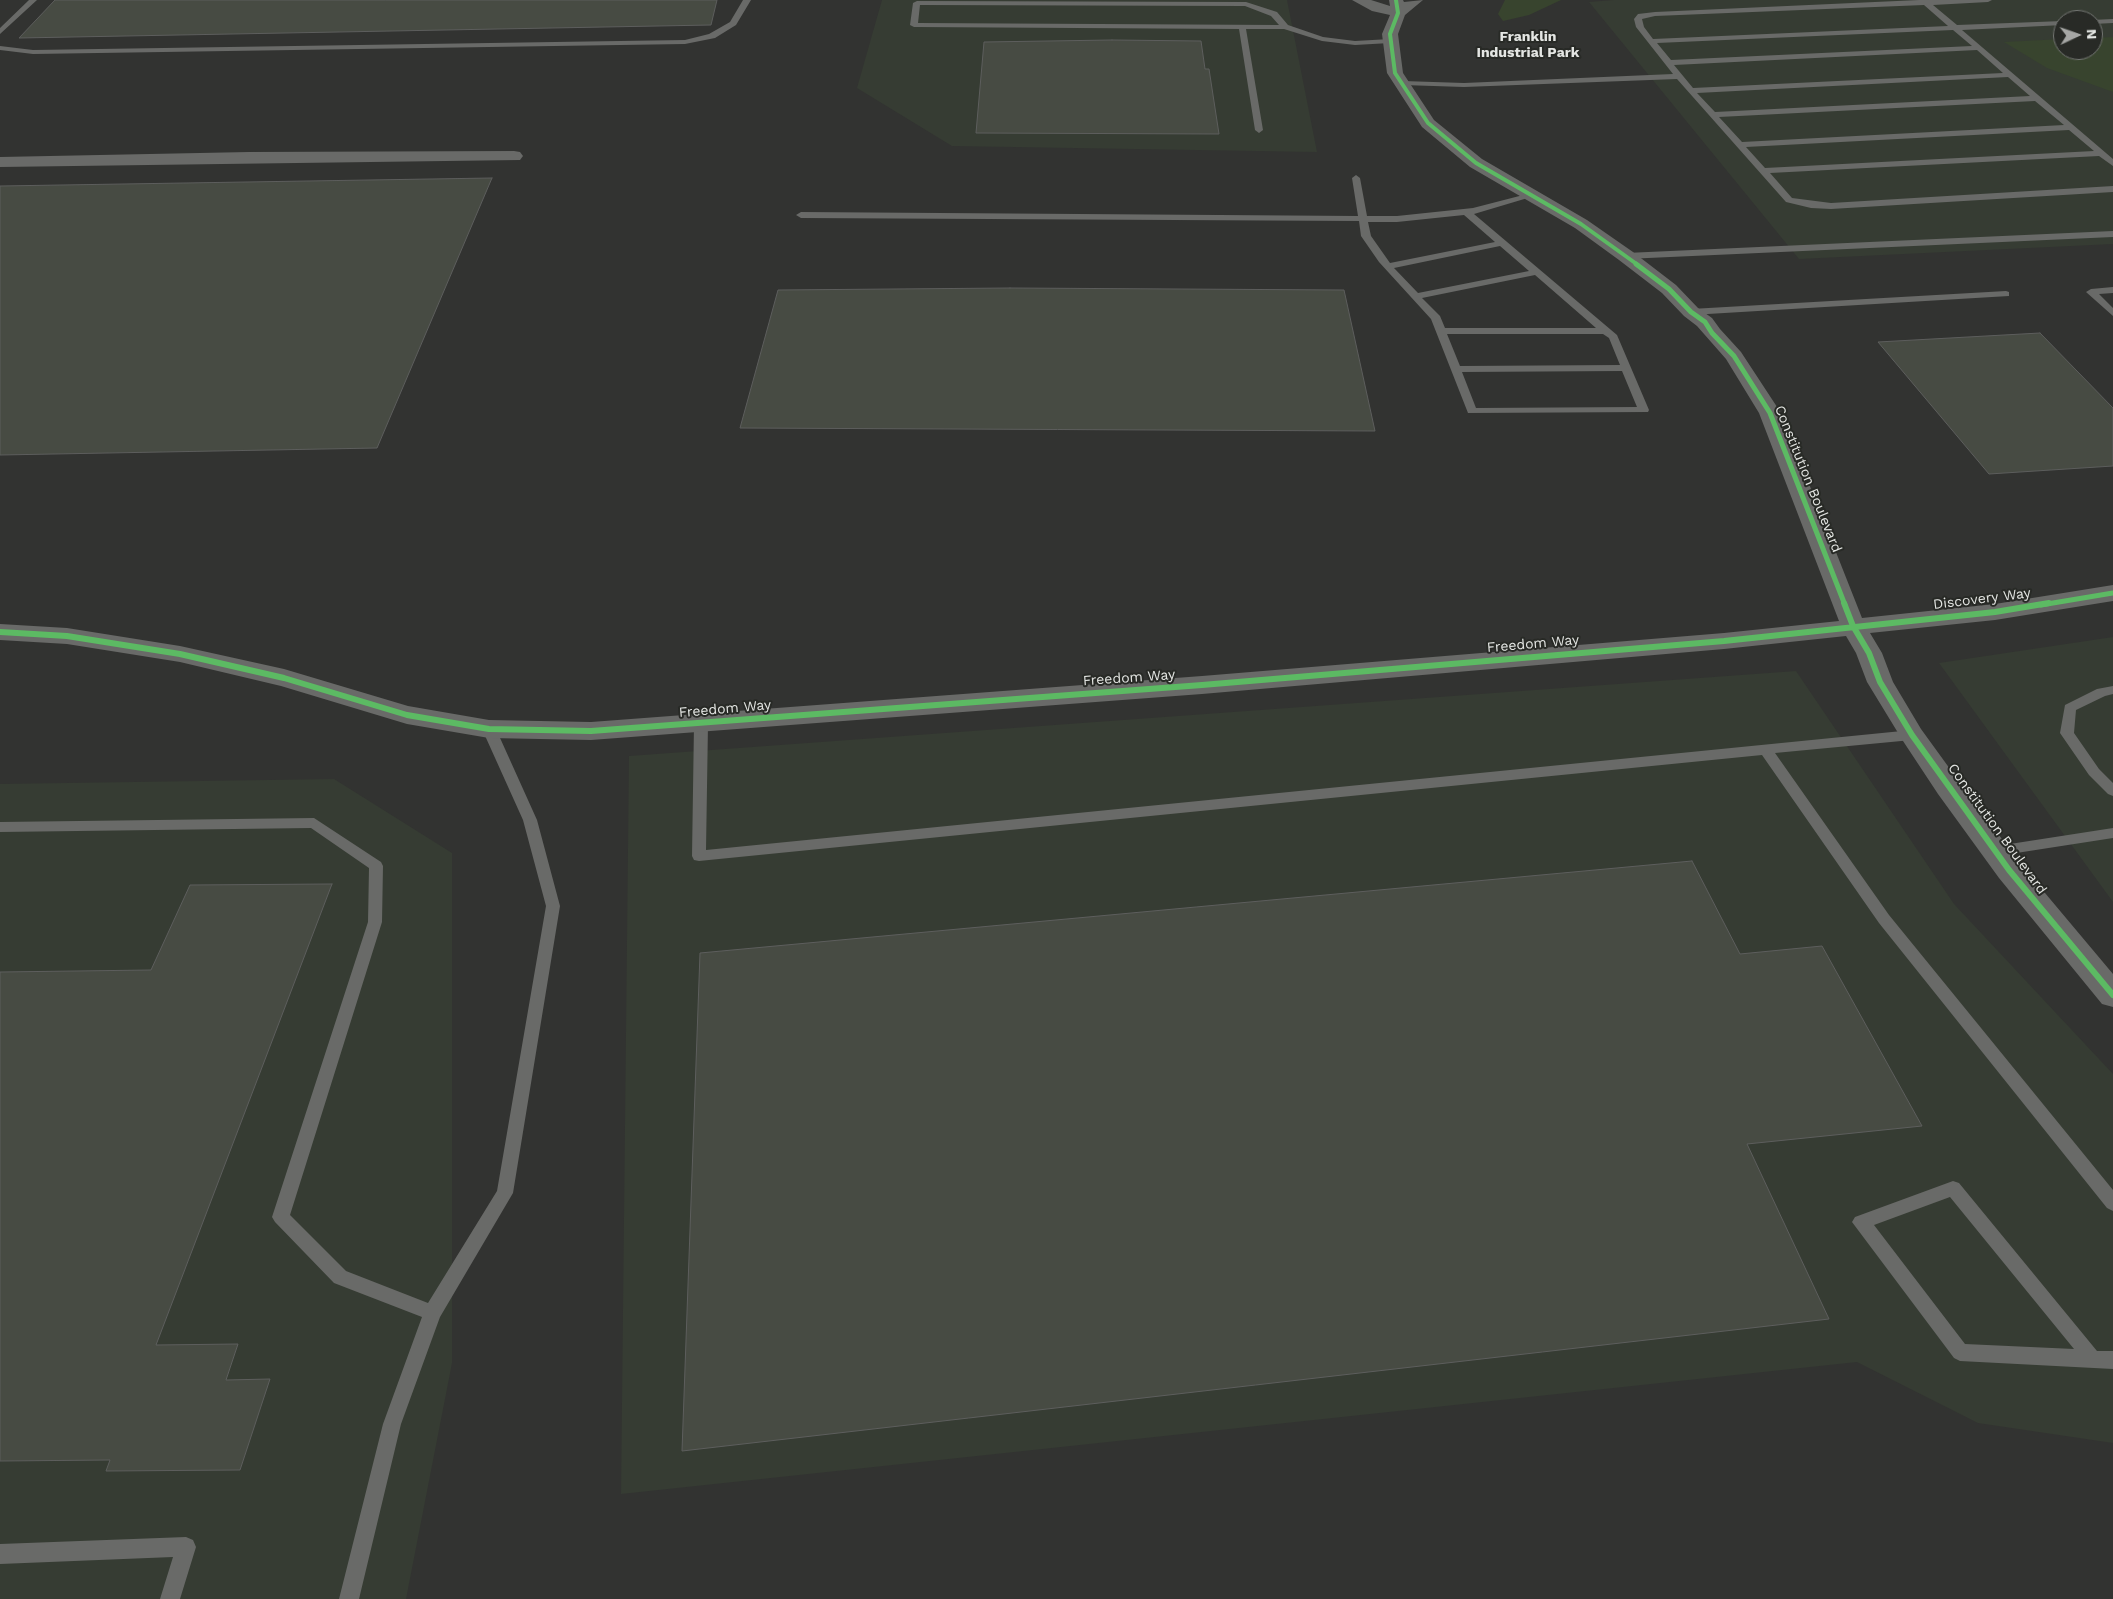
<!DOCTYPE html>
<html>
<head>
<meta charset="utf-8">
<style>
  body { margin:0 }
  #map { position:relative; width:2113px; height:1599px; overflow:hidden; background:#323331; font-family:"Work Sans",sans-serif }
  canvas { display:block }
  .north { position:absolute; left:2053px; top:10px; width:50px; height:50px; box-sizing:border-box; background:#282a26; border:1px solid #737572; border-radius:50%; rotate:87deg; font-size:14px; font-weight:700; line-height:20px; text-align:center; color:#e4e6e3 }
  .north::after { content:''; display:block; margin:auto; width:18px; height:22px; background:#a6a7a5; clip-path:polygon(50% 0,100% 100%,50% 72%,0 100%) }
</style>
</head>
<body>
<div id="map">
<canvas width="2113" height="1599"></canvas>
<div class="north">N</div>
</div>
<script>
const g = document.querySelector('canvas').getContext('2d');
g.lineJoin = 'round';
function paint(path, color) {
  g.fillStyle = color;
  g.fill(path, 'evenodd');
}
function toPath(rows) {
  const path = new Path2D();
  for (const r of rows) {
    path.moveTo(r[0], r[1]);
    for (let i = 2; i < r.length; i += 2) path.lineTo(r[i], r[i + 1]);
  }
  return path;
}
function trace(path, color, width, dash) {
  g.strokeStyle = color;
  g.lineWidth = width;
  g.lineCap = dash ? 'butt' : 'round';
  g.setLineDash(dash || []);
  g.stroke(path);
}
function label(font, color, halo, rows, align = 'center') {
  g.font = font + ' "Work Sans",sans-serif';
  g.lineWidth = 4;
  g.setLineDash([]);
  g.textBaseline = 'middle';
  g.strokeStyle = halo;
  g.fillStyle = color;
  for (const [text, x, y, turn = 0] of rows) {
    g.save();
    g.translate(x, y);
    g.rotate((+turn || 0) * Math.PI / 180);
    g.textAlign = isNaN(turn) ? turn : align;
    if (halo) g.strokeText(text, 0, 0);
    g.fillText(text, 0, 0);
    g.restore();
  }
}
paint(toPath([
  [882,0,1287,0,1317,152,952,146,857,88],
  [1614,0,2113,0,2113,244,1799,259,1589,2],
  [2063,20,2093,20,2093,50,2063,50],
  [2113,637,2113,902,1939,663],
  [1796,671,1954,904,2113,1074,2113,1443,1978,1423,1857,1362,621,1494,629,756],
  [334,779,452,853,452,1363,406,1599,0,1599,0,784]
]), '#363c33');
paint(toPath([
  [1505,0,1561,0,1529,15,1503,21,1498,14],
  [2113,37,2113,92,2047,68,2004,42,2063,39,2063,50,2093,50,2093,38]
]), '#38442e');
const building = toPath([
  [55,0,717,0,711,25,19,38,55,0],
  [1112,40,1201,41,1205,69,1209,69,1219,134,976,133,984,42,1112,40],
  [492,178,377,448,0,455,0,186,492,178],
  [1010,288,1344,290,1375,431,740,428,778,290,1010,288],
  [2040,333,2113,408,2113,466,1989,474,1878,342,2040,333],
  [1692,861,1740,954,1822,946,1922,1126,1747,1144,1829,1319,682,1451,700,953,1692,861],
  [332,884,156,1345,238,1344,226,1380,270,1379,240,1470,106,1471,110,1460,0,1461,0,972,151,970,190,885,332,884]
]);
paint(building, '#474b43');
trace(building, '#5d5e5d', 1);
paint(toPath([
  [29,0,37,0,0,34,0,28,29,0],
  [743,0,751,0,736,25,715,38,685,44,33,54,0,50,0,46,33,50,685,40,709,34,730,22,743,0],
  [1919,0,1992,0,1988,2,1933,5,1957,25,2063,21,2063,25,1962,30,2113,159,2113,166,2099,156,1770,173,1792,198,1831,203,2113,186,2113,192,1831,209,1811,208,1786,202,1677,79,1464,87,1403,85,1399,83,1403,81,1464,83,1673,74,1636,27,1634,19,1638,14,1655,12,1919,0],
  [1924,5,1948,26,1653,39,1644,27,1642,19,1655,16,1924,5],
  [1953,30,1972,46,1671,60,1657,43,1953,30],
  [1977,50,2003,73,1693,88,1674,65,1977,50],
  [2008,77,2030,96,1715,112,1697,93,2008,77],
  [2035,101,2064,125,1742,142,1719,117,2035,101],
  [2069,130,2094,151,1765,168,1746,147,2069,130],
  [917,1,1246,2,1277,12,1288,25,1323,37,1355,41,1390,39,1394,41,1390,43,1355,45,1322,41,1284,29,1246,29,1263,130,1259,133,1255,130,1239,29,914,27,910,25,913,3,917,1],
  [920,5,1245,6,1271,16,1279,25,918,23,920,5],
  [2113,19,2113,23,2093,24,2092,20,2113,19],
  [1356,175,1360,178,1367,216,1397,216,1473,208,1531,193,1531,197,1474,214,1617,335,1649,410,1648,412,1468,413,1431,319,1379,262,1361,236,1359,221,801,218,796,215,801,212,1358,216,1352,178,1356,175],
  [1464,215,1495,242,1390,263,1371,236,1368,222,1397,222,1464,215],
  [1500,246,1529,271,1418,293,1394,268,1500,246],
  [1535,275,1596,328,1445,328,1440,316,1422,298,1535,275],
  [1447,334,1603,334,1609,338,1620,365,1460,366,1447,334],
  [1622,371,1637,407,1476,408,1462,372,1622,371],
  [2113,231,2113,237,1626,259,1621,256,1626,253,2113,231],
  [2113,287,2113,293,2099,294,2113,308,2113,316,2086,292,2091,289,2113,287],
  [2006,291,2009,292,2009,296,1691,315,1686,312,1691,309,2006,291],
  [2113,686,2113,694,2105,696,2076,710,2074,733,2099,769,2113,783,2113,796,2108,794,2089,775,2060,733,2065,705,2097,689,2113,686],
  [701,719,708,724,706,850,1912,730,1917,732,1919,735,1912,740,1775,753,1889,915,2113,1190,2113,1211,2107,1208,1879,923,1762,755,699,861,694,860,692,856,694,724,701,719],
  [489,724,496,729,537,820,560,906,513,1193,440,1317,401,1424,359,1599,339,1599,383,1424,422,1317,334,1283,275,1222,272,1217,368,922,369,868,311,828,0,832,0,822,314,818,381,862,383,866,382,922,290,1215,346,1271,428,1303,497,1191,546,906,523,820,482,729,489,724],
  [2113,828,2113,838,1997,856,1992,855,1990,851,1992,847,1997,846,2113,828],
  [1953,1181,1959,1183,2097,1351,2113,1351,2113,1369,1960,1361,1954,1358,1852,1222,1855,1217,1953,1181],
  [1950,1197,2074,1349,1965,1344,1874,1225,1950,1197],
  [186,1537,193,1540,196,1547,180,1599,160,1599,173,1557,0,1564,0,1544,186,1537]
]), '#696a68');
paint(toPath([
  [1352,0,1371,0,1390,6,1389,0,1403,0,1404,2,1423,0,1405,15,1398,34,1403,73,1434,120,1482,159,1587,220,1633,252,1676,285,1698,308,1712,318,1720,329,1741,352,1781,413,1862,618,1995,604,2113,585,2113,601,1995,620,1870,633,1882,653,1893,682,1921,729,1958,780,2019,862,2113,974,2113,1007,2102,1004,1999,878,1938,794,1903,741,1867,682,1856,653,1846,636,1724,649,1202,694,591,740,489,738,407,724,281,686,180,662,67,644,0,640,0,624,67,628,180,646,284,669,408,706,489,720,591,722,1202,676,1724,633,1839,621,1759,413,1726,359,1697,326,1684,316,1662,293,1619,260,1575,228,1470,167,1422,127,1387,73,1382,34,1390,15,1372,11,1352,0],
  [514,151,520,152,523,156,520,160,0,167,0,157,249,152,514,151]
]), '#696a68');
trace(toPath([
  [1396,0,1398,13,1390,34,1395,73,1428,123,1476,163,1581,224,1638,265]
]), '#5cba63', 4);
trace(toPath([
  [1636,264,1669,289,1691,312,1705,322,1712,333,1734,356,1770,413,1845,605],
  [2041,605,2113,593]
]), '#5cba63', 5);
trace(toPath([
  [1844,603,1853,626,1869,653,1880,682,1912,735,2009,870,2113,995],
  [0,632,67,636,180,654,284,678,407,715,489,729,591,731,1202,685,1724,641,1995,612,2049,603]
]), '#5cba63', 6);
label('bold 14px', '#e4e6e3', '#282a26', [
  ["Franklin",1528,37],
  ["Industrial Park",1528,53]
]);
label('14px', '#e4e6e3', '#282a26', [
  ["Constitution Boulevard",1808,479,68],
  ["Discovery Way",1982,599,-7],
  ["Freedom Way",1533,644,-5],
  ["Freedom Way",1129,678,-4],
  ["Freedom Way",725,709,-5],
  ["Constitution Boulevard",1997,829,54]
]);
</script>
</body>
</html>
